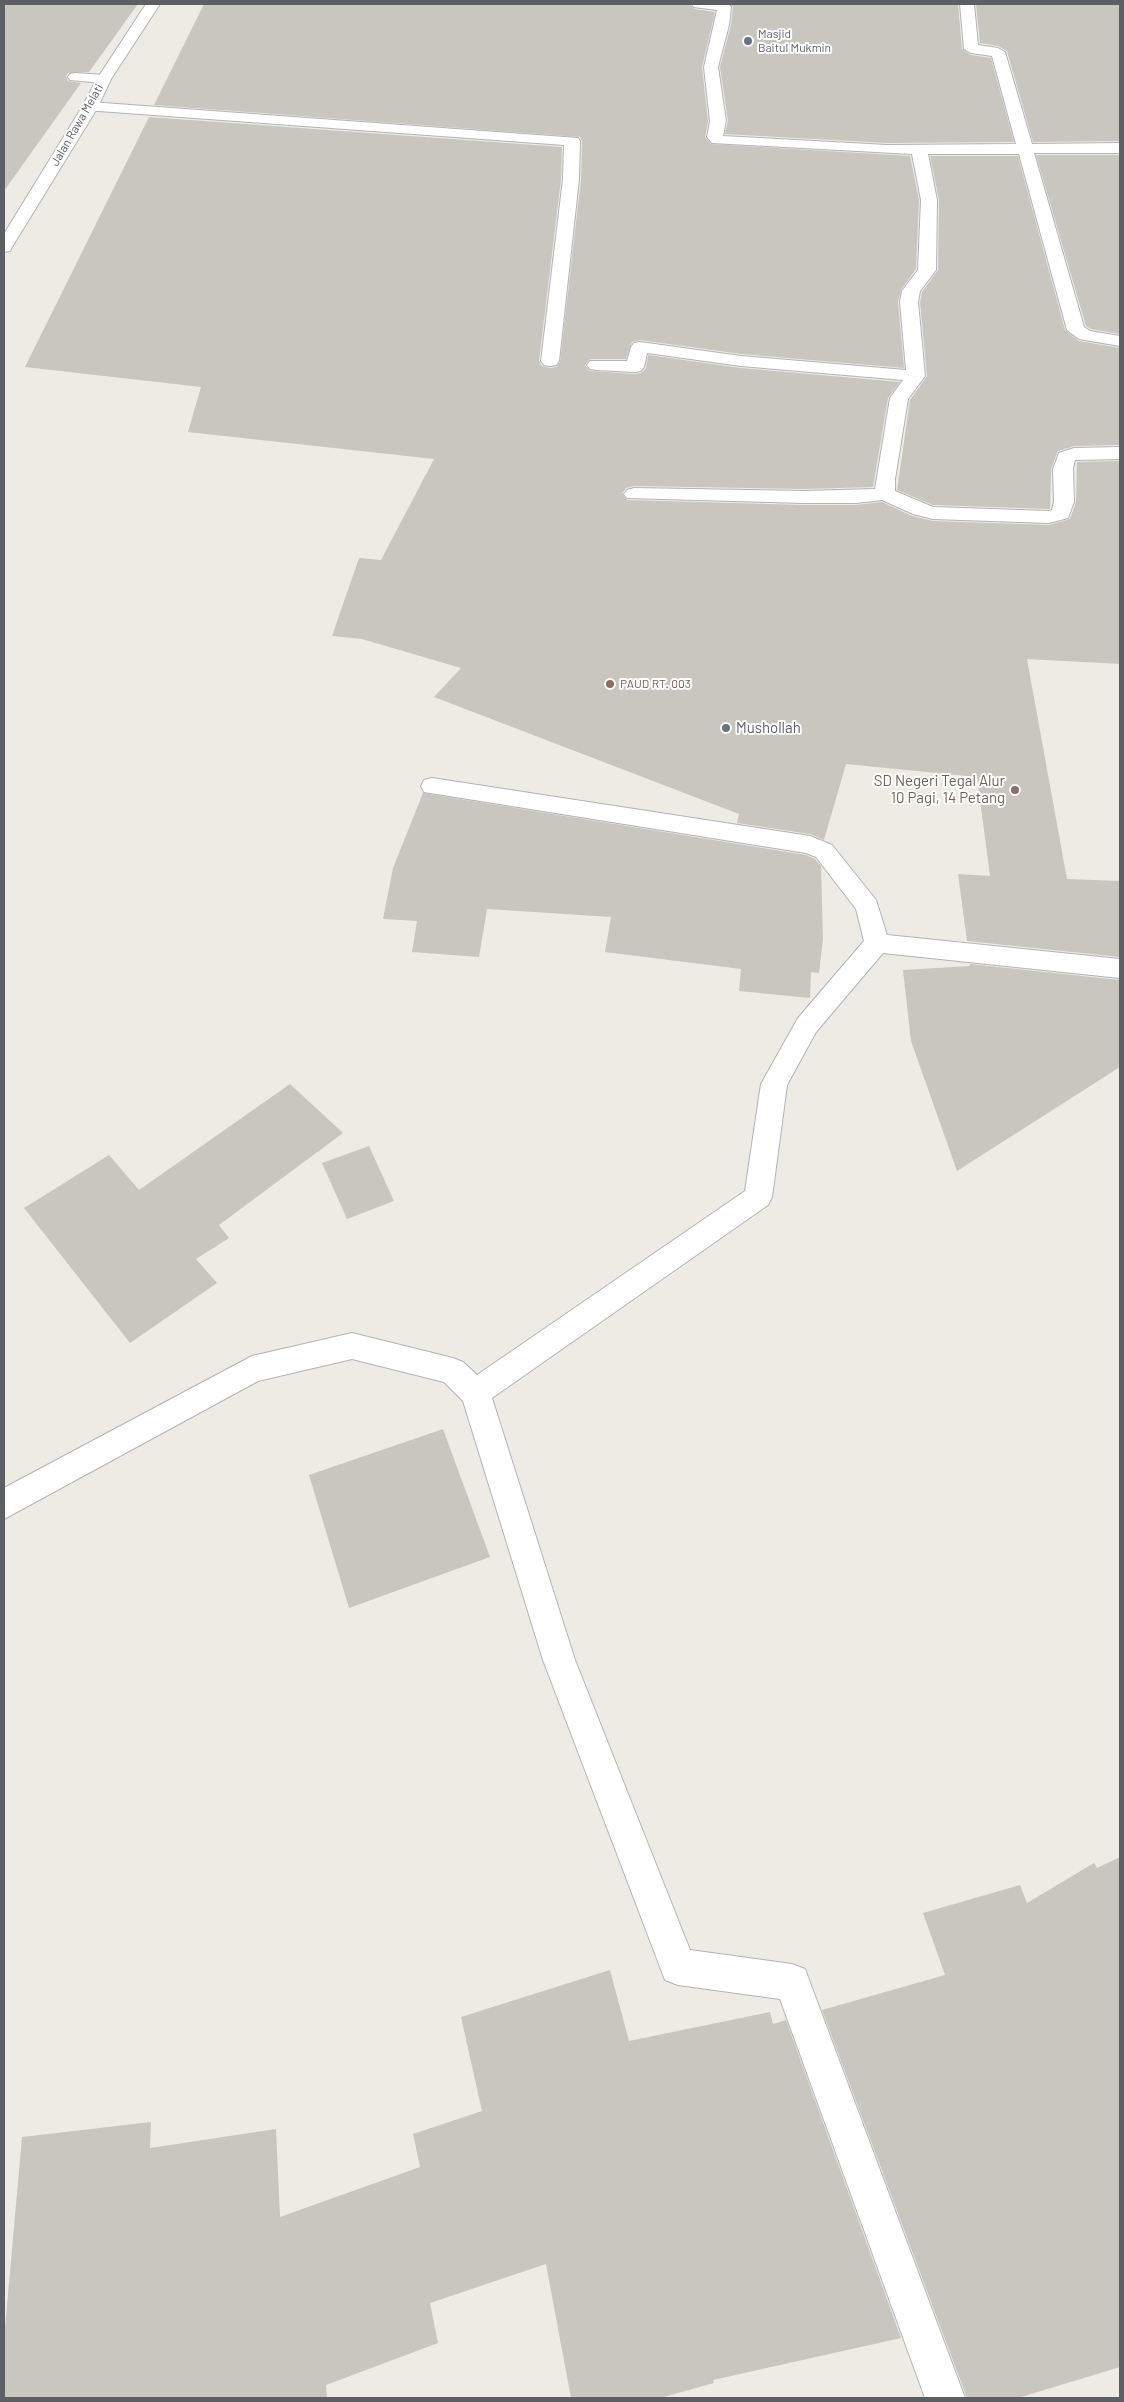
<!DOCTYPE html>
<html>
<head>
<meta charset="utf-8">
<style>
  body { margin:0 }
  #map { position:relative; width:1124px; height:2402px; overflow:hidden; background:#edebe4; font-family:Barlow,sans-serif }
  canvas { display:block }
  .frame { position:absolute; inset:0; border:5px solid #5c5f63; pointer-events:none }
</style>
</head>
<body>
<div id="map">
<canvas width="1124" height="2402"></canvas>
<div class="frame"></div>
</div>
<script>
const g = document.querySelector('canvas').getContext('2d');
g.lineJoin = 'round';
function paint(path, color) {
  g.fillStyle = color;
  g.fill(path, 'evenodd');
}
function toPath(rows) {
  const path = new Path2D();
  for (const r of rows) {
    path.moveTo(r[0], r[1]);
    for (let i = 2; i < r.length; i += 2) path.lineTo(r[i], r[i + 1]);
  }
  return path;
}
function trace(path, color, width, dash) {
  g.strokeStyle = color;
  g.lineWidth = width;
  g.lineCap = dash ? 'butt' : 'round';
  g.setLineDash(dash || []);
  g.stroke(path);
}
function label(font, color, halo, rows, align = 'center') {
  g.font = font + ' Barlow,sans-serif';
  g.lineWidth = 4;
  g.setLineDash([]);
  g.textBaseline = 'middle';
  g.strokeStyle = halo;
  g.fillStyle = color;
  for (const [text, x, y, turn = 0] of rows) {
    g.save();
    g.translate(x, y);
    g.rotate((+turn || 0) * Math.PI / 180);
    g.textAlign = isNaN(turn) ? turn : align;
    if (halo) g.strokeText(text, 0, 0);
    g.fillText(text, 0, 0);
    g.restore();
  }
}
paint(toPath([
  [4,4,138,4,89,72,68,73,66,76,68,81,81,83,4,191],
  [204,4,690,4,694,9,715,12,702,67,708,121,705,137,711,144,910,156,919,200,916,269,901,290,898,302,904,368,741,354,640,340,632,342,626,359,590,359,585,365,590,371,635,374,641,373,646,368,648,355,741,368,900,382,888,398,873,487,804,489,634,486,626,488,622,493,627,500,804,505,856,505,882,502,912,516,933,521,1049,525,1070,519,1076,502,1077,462,1120,461,1120,664,1027,659,1067,879,1120,881,1120,957,967,941,958,874,990,876,977,777,846,764,824,840,810,834,737,823,739,814,434,697,461,668,362,639,332,636,359,558,381,560,434,459,188,432,201,387,25,367,149,117,562,147,561,179,539,361,542,366,550,368,556,367,560,362,581,179,582,141,580,137,154,105],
  [730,4,958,4,962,49,971,55,991,58,1014,142,887,143,725,134,728,121,720,67,731,25,733,7],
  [976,4,1120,4,1120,141,1033,142,1007,51,998,46,980,43],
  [1036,155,1120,155,1120,334,1091,329,1086,326],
  [930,156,1018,156,1065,330,1079,341,1120,348,1120,445,1074,446,1058,451,1051,469,1050,509,933,505,897,490,910,400,927,376,920,302,922,292,938,270,939,200],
  [423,793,806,855,815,859,821,866,823,939,819,973,811,972,810,998,739,991,741,969,605,952,611,917,487,909,479,957,412,952,417,921,383,919,393,868],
  [970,964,1120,980,1120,1067,957,1171,911,1041,903,970,970,966],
  [290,1084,343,1133,219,1225,229,1238,196,1259,217,1283,130,1343,24,1208,109,1155,139,1190],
  [369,1146,394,1201,347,1219,322,1163],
  [443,1429,490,1557,349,1608,309,1475],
  [1120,1857,1120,2367,1018,2398,967,2398,822,2010,945,1975,923,1913,1020,1885,1027,1903,1094,1863,1097,1868],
  [610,1970,629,2041,770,2012,773,2024,786,2020,901,2338,713,2380,714,2383,660,2398,571,2398,546,2264,430,2303,438,2343,326,2385,327,2398,4,2398,4,2339,22,2137,151,2122,150,2148,276,2129,280,2217,420,2167,413,2134,482,2111,461,2017]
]), '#c9c6c0');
const lane = toPath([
  [75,73,104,75,111,79,104,83,70,80,68,77,70,74,75,73],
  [90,102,578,138,580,141,579,179,559,361,556,365,550,366,544,365,541,361,563,179,564,145,85,110,82,107,90,102]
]);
const street = toPath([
  [146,4,160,4,111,79,98,107,12,247,10,251,4,252,4,234,82,107,97,79,146,4],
  [692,4,728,4,731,7,729,25,718,67,726,121,723,136,887,145,1016,144,992,56,971,53,964,49,960,4,974,4,978,45,998,48,1005,52,1032,144,1120,143,1120,153,1034,153,1084,327,1090,331,1120,336,1120,346,1079,339,1067,330,1019,154,928,154,937,200,936,270,920,291,918,302,925,376,908,399,895,479,895,491,933,507,1049,511,1052,510,1054,502,1053,469,1059,453,1074,448,1120,447,1120,459,1075,460,1073,469,1074,502,1068,518,1049,523,933,519,913,514,882,500,856,503,804,503,627,498,624,494,627,490,634,488,804,491,875,489,890,398,903,380,741,366,647,353,644,367,641,371,635,372,596,370,590,369,587,365,590,361,627,361,631,347,634,343,640,342,741,356,906,370,900,302,902,291,918,270,921,200,912,154,712,143,707,137,710,121,704,67,717,10,694,7,692,4],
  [432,778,810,836,832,845,876,900,887,935,1120,959,1120,978,883,953,816,1032,787,1085,772,1197,768,1205,492,1398,575,1660,690,1950,792,1964,805,1969,965,2398,925,2398,780,1999,678,1985,665,1980,543,1660,463,1401,444,1382,352,1359,258,1381,4,1519,4,1488,252,1356,352,1333,453,1358,463,1362,477,1375,745,1191,761,1084,798,1018,864,941,856,909,816,857,806,853,424,792,421,786,424,780,432,778]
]);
trace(lane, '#b1b4b8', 2);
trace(street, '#b1b4b8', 2);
paint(lane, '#fff');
paint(street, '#fff');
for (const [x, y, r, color] of [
  [748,41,5,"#6b7280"],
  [610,684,5,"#8d6e63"],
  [726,728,5,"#6b7280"],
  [1015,790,5,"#8d6e63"]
]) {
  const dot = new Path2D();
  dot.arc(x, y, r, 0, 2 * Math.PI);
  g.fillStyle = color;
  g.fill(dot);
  trace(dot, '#fff', 2);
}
label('12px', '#5b616d', '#fff', [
  ["Masjid",758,34],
  ["Baitul Mukmin",758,48]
], 'left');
label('12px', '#5c5f63', '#fff', [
  ["Jalan Rawa Melati",77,125,-60]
]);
label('12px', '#785e54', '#fff', [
  ["PAUD RT. 003",620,684]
], 'left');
label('15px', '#5b616d', '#fff', [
  ["Mushollah",736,728]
], 'left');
label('15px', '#785e54', '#fff', [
  ["SD Negeri Tegal Alur",1005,781],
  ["10 Pagi, 14 Petang",1005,798]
], 'right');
</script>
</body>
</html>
